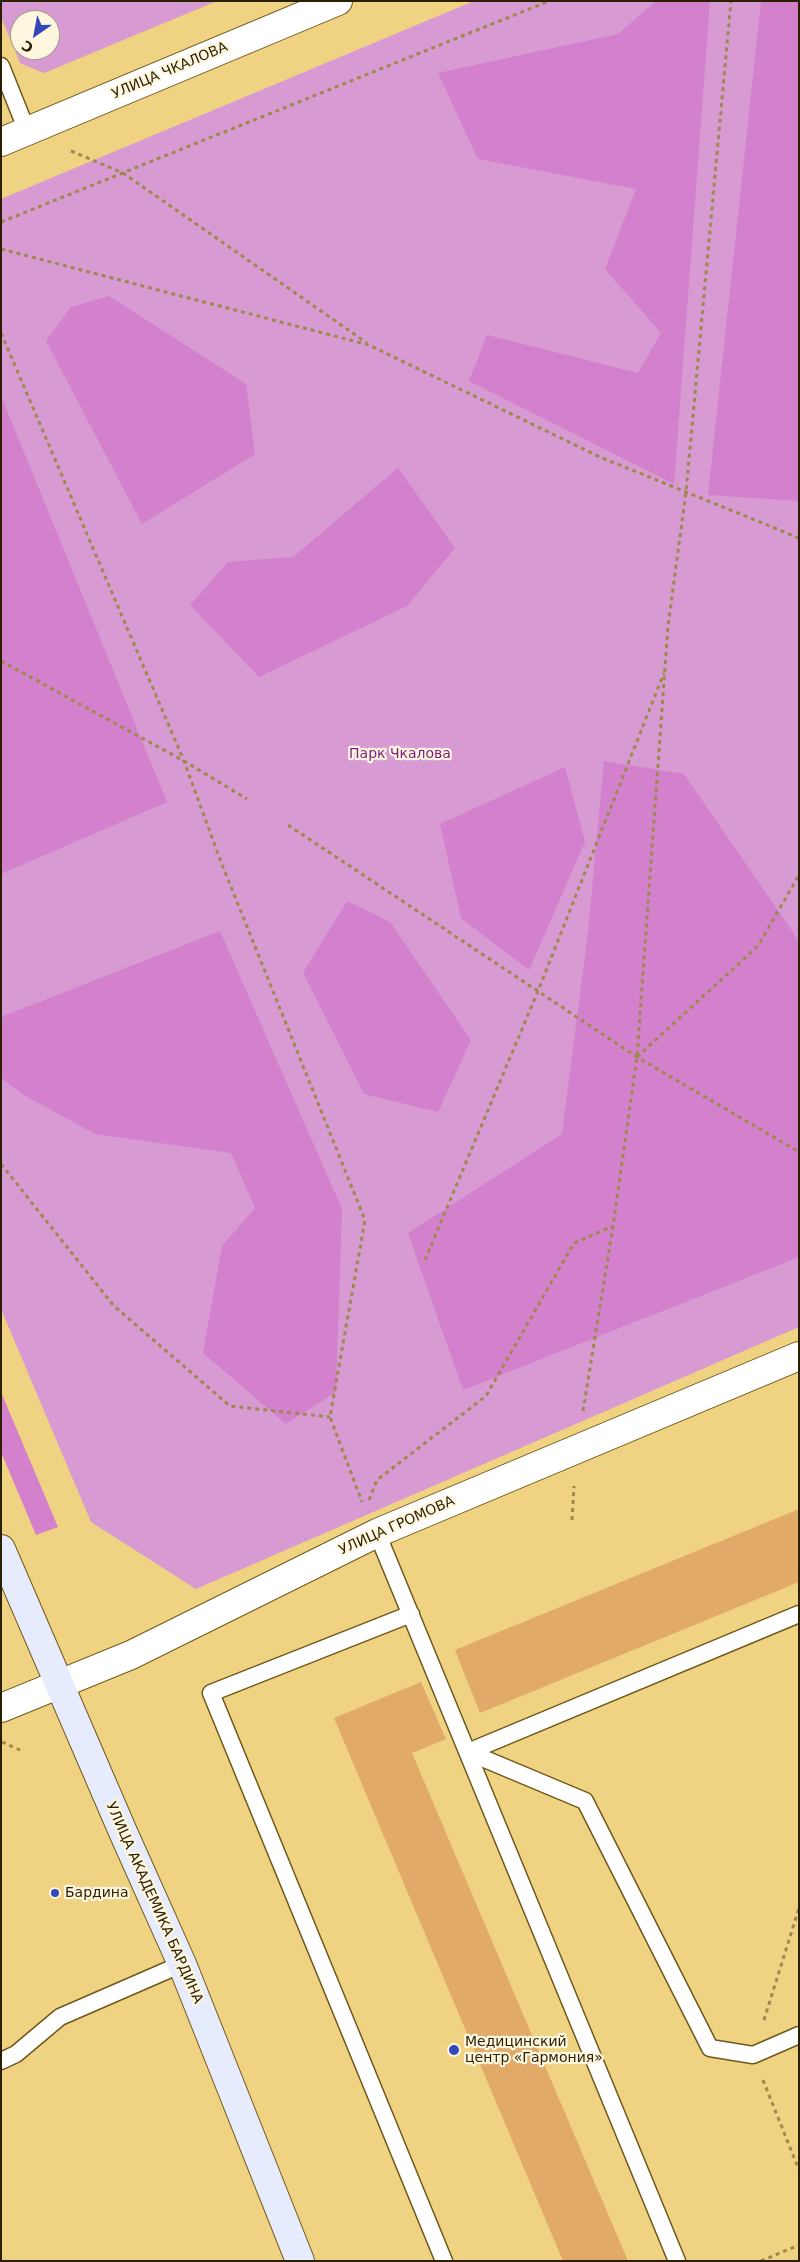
<!DOCTYPE html>
<html>
<head>
<meta charset="utf-8">
<style>
  body { margin:0 }
  #map { position:relative; width:800px; height:2262px; overflow:hidden; background:#f0d283; font-family:"DejaVu Sans",sans-serif }
  canvas { display:block }
  .frame { position:absolute; inset:0; border:2px solid #2a1f00; pointer-events:none }
  .north { position:absolute; left:10px; top:10px; width:50px; height:50px; box-sizing:border-box; background:#fef6df; border:1px solid #a9a086; border-radius:50%; rotate:213deg; font-size:14px; font-weight:700; line-height:20px; text-align:center; color:#2a1f00 }
  .north::after { content:''; display:block; margin:auto; width:18px; height:22px; background:#3247b9; clip-path:polygon(50% 0,100% 100%,50% 72%,0 100%) }
</style>
</head>
<body>
<div id="map">
<canvas width="800" height="2262"></canvas>
<div class="frame"></div>
<div class="north">С</div>
</div>
<script>
const g = document.querySelector('canvas').getContext('2d');
g.lineJoin = 'round';
function paint(path, color) {
  g.fillStyle = color;
  g.fill(path, 'evenodd');
}
function toPath(rows) {
  const path = new Path2D();
  for (const r of rows) {
    path.moveTo(r[0], r[1]);
    for (let i = 2; i < r.length; i += 2) path.lineTo(r[i], r[i + 1]);
  }
  return path;
}
function trace(path, color, width, dash) {
  g.strokeStyle = color;
  g.lineWidth = width;
  g.lineCap = dash ? 'butt' : 'round';
  g.setLineDash(dash || []);
  g.stroke(path);
}
function label(font, color, halo, rows, align = 'center') {
  g.font = font + ' "DejaVu Sans",sans-serif';
  g.lineWidth = 4.5;
  g.setLineDash([]);
  g.textBaseline = 'middle';
  g.strokeStyle = halo;
  g.fillStyle = color;
  for (const [text, x, y, turn = 0] of rows) {
    g.save();
    g.translate(x, y);
    g.rotate((+turn || 0) * Math.PI / 180);
    g.textAlign = isNaN(turn) ? turn : align;
    if (halo) g.strokeText(text, 0, 0);
    g.fillText(text, 0, 0);
    g.restore();
  }
}
paint(toPath([
  [1,1,217,1,44,73,20,63,1,17],
  [20,20,50,20,50,50,20,50],
  [474,1,799,1,799,1327,196,1589,91,1522,1,1309,1,199]
]), '#d89ad3');
paint(toPath([
  [656,1,710,1,674,484,469,381,487,335,638,373,661,333,605,269,636,189,478,159,438,73,618,34],
  [761,1,799,1,799,501,708,495],
  [109,296,246,384,255,454,142,524,46,341,71,307],
  [1,396,167,802,1,874],
  [398,468,455,548,407,606,259,677,190,605,228,562,293,557],
  [604,761,684,774,799,941,799,1257,463,1390,408,1233,562,1134,588,932],
  [565,767,585,842,529,970,461,918,440,824],
  [347,901,390,922,471,1040,438,1112,364,1094,303,973],
  [220,931,342,1209,336,1392,286,1424,203,1353,222,1246,255,1208,231,1153,95,1134,22,1094,1,1078,1,1017],
  [1,1392,58,1527,36,1535,1,1452]
]), '#d381cd');
paint(toPath([
  [799,1509,799,1582,480,1713,455,1650],
  [421,1682,446,1739,412,1753,628,2261,563,2261,334,1718]
]), '#e1aa69');
const lane = toPath([
  [1,66,27,131],
  [377,1533,677,2261],
  [411,1614,211,1693,444,2261],
  [468,1752,585,1801,710,2048,753,2055,799,2035],
  [468,1752,799,1614],
  [1,2061,16,2054,60,2017,182,1964]
]);
const street = toPath([
  [1,142,338,1],
  [1,1708,131,1655,377,1533,799,1356]
]);
const secondary = toPath([
  [1,1549,123,1832,182,1964,300,2261]
]);
trace(lane, '#6e591a', 19);
trace(street, '#6e591a', 30);
trace(secondary, '#6e591a', 30);
trace(toPath([
  [71,151,123,173,367,343],
  [1,222,549,1],
  [1,249,369,345,600,457,799,538],
  [1,333,184,761,221,862,365,1220,330,1417,362,1502],
  [1,661,184,761,247,799],
  [288,825,637,1057,799,1152],
  [637,1057,758,946,799,875],
  [1,1164,114,1306,230,1406,330,1417],
  [425,1260,538,991,664,673],
  [583,1411,613,1226,637,1057,668,626,686,492,731,1],
  [369,1500,377,1480,486,1396,574,1243,613,1226],
  [572,1520,574,1486],
  [2,1742,20,1750],
  [764,2020,799,1908],
  [763,2080,799,2170],
  [761,2261,799,2245]
]), '#9f884d', 3, [4, 4]);
trace(lane, '#fff', 16);
trace(street, '#fff', 28);
trace(secondary, '#e6ecfd', 28);
for (const [x, y, r, color] of [
  [55,1893,5,"#3247b9"],
  [454,2050,6,"#3247b9"]
]) {
  const dot = new Path2D();
  dot.arc(x, y, r, 0, 2 * Math.PI);
  g.fillStyle = color;
  g.fill(dot);
  trace(dot, '#fef6df', 2);
}
label('14px', '#2a1f00', '#fef6df', [
  ["УЛИЦА ЧКАЛОВА",170,71,-23],
  ["УЛИЦА ГРОМОВА",397,1526,-24],
  ["УЛИЦА АКАДЕМИКА БАРДИНА",154,1903,66]
]);
label('14px', '#7f1c7b', '#fef6df', [
  ["Парк Чкалова",400,754]
]);
label('14px', '#2a1f00', '#fef6df', [
  ["Бардина",65,1893],
  ["Медицинский",465,2042],
  ["центр «Гармония»",465,2058]
], 'left');
</script>
</body>
</html>
